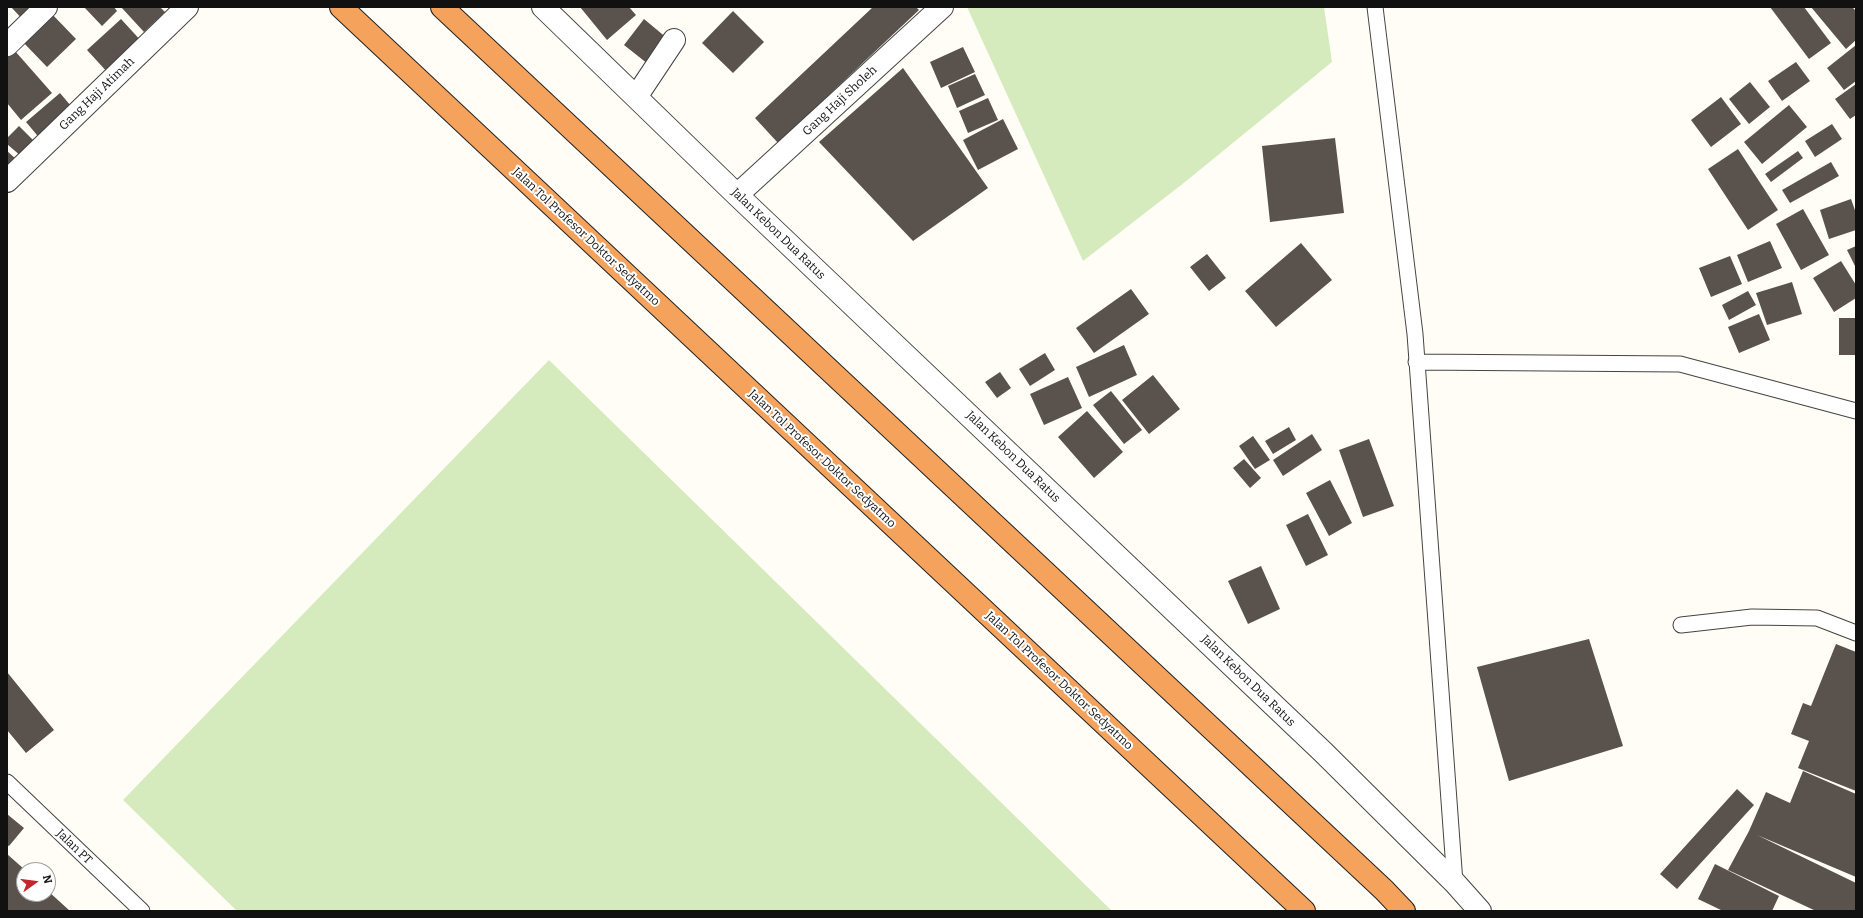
<!DOCTYPE html>
<html>
<head>
<meta charset="utf-8">
<style>
  body { margin:0 }
  #map { position:relative; width:1863px; height:918px; overflow:hidden; background:#fffdf5; font-family:Bitter,serif }
  canvas { display:block }
  .frame { position:absolute; inset:0; border:8px solid #111; pointer-events:none }
  .north { position:absolute; left:16px; top:862px; width:40px; height:40px; box-sizing:border-box; background:#fff; border:1px solid #a0a0a0; border-radius:50%; rotate:76deg; font-size:11px; font-weight:700; line-height:16px; text-align:center; color:#111 }
  .north::after { content:''; display:block; margin:auto; width:14px; height:18px; background:#c4262e; clip-path:polygon(50% 0,100% 100%,50% 72%,0 100%) }
</style>
</head>
<body>
<div id="map">
<canvas width="1863" height="918"></canvas>
<div class="frame"></div>
<div class="north">N</div>
</div>
<script>
const g = document.querySelector('canvas').getContext('2d');
g.lineJoin = 'round';
function paint(path, color) {
  g.fillStyle = color;
  g.fill(path, 'evenodd');
}
function toPath(rows) {
  const path = new Path2D();
  for (const r of rows) {
    path.moveTo(r[0], r[1]);
    for (let i = 2; i < r.length; i += 2) path.lineTo(r[i], r[i + 1]);
  }
  return path;
}
function trace(path, color, width, dash) {
  g.strokeStyle = color;
  g.lineWidth = width;
  g.lineCap = dash ? 'butt' : 'round';
  g.setLineDash(dash || []);
  g.stroke(path);
}
function label(font, color, halo, rows, align = 'center') {
  g.font = font + ' Bitter,serif';
  g.lineWidth = 4;
  g.setLineDash([]);
  g.textBaseline = 'middle';
  g.strokeStyle = halo;
  g.fillStyle = color;
  for (const [text, x, y, turn = 0] of rows) {
    g.save();
    g.translate(x, y);
    g.rotate((+turn || 0) * Math.PI / 180);
    g.textAlign = isNaN(turn) ? turn : align;
    if (halo) g.strokeText(text, 0, 0);
    g.fillText(text, 0, 0);
    g.restore();
  }
}
paint(toPath([
  [967,7,1324,7,1332,62,1185,182,1083,261],
  [549,360,1112,911,237,911,123,800]
]), '#d5ebbd');
paint(toPath([
  [11,7,42,7,26,23],
  [84,7,114,7,117,11,102,26],
  [121,7,160,7,165,12,144,32],
  [580,7,629,7,636,15,607,40],
  [873,7,916,7,919,10,778,143,755,118],
  [1770,7,1804,7,1831,43,1809,59],
  [1811,7,1852,7,1856,11,1856,40,1846,49],
  [733,11,764,42,733,73,702,43],
  [50,12,76,39,47,67,21,40],
  [121,19,143,43,109,74,87,50],
  [644,19,668,39,648,64,624,45],
  [1856,45,1856,81,1844,90,1827,68],
  [963,47,975,72,941,88,930,62],
  [15,51,52,93,21,120,7,103,7,58],
  [1796,62,1810,81,1782,101,1768,81],
  [903,68,988,188,913,241,819,142],
  [975,74,985,95,957,108,948,86],
  [1750,82,1770,107,1749,124,1729,99],
  [1856,84,1856,115,1850,119,1835,99],
  [60,93,76,112,42,141,26,122],
  [1721,97,1741,124,1711,147,1691,120],
  [988,98,998,120,968,133,959,111],
  [1789,105,1807,127,1762,164,1744,142],
  [1003,119,1018,149,978,170,963,140],
  [1832,124,1842,139,1815,157,1805,141],
  [19,126,36,143,22,157,7,144,7,138],
  [1335,138,1344,213,1270,222,1262,146],
  [1738,149,1778,210,1748,230,1708,169],
  [7,151,16,159,7,168],
  [1798,151,1803,158,1771,182,1765,174],
  [1831,162,1839,176,1790,203,1782,190],
  [1851,199,1856,213,1856,230,1829,239,1820,210],
  [1803,209,1829,255,1801,270,1776,224],
  [1770,241,1782,268,1748,282,1737,255],
  [1301,243,1332,280,1276,327,1245,291],
  [1856,246,1856,268,1847,250],
  [1207,254,1226,278,1209,291,1190,267],
  [1730,256,1742,284,1711,297,1699,268],
  [1841,261,1856,285,1856,298,1834,312,1813,278],
  [1792,282,1802,314,1767,325,1756,293],
  [1131,289,1149,314,1094,353,1076,328],
  [1748,291,1756,305,1729,320,1722,305],
  [1759,314,1770,340,1739,353,1728,327],
  [1839,318,1856,318,1856,355,1839,355],
  [1124,345,1137,375,1089,397,1076,367],
  [1045,353,1055,370,1030,386,1019,369],
  [1000,372,1011,388,997,398,985,382],
  [1153,375,1180,409,1149,434,1122,400],
  [1068,377,1082,408,1044,425,1030,394],
  [1111,391,1142,430,1124,444,1093,405],
  [1087,411,1123,452,1094,478,1058,437],
  [1289,427,1296,440,1273,454,1265,441],
  [1312,434,1322,450,1283,476,1273,460],
  [1253,436,1270,460,1255,469,1239,446],
  [1369,439,1394,506,1363,517,1339,450],
  [1244,459,1261,478,1250,488,1233,468],
  [1330,480,1352,523,1329,536,1306,493],
  [1308,514,1328,555,1306,566,1286,525],
  [1261,566,1280,609,1248,624,1228,581],
  [1589,639,1623,746,1509,781,1477,667],
  [1836,644,1856,652,1856,791,1798,768,1809,741,1791,734,1803,703,1811,706],
  [7,672,54,730,26,753,7,730],
  [1803,771,1856,794,1856,877,1757,835,1856,883,1856,911,1816,911,1728,870,1749,831,1766,792,1790,803],
  [1737,789,1754,805,1677,889,1660,874],
  [7,814,24,828,9,846,7,845],
  [7,854,24,869,24,894,48,894,48,891,70,911,7,911],
  [1715,864,1779,896,1772,911,1723,911,1698,899]
]), '#5a524d');
const lane = toPath([
  [1375,7,1415,334,1455,883],
  [1416,362,1680,364,1856,411],
  [1681,625,1752,617,1817,618,1856,633],
  [7,782,142,911]
]);
const street = toPath([
  [543,7,737,195,1323,752,1455,883,1480,911],
  [7,45,46,7],
  [636,97,674,40],
  [7,181,187,7],
  [737,195,942,7]
]);
const highway = toPath([
  [341,7,1304,911],
  [442,7,1384,890,1404,911]
]);
trace(lane, '#444', 17);
trace(street, '#444', 24);
trace(highway, '#222', 24);
trace(lane, '#fff', 15);
trace(street, '#fff', 22);
trace(highway, '#f5a25d', 22);
label('12px', '#111', '#fff', [
  ["Gang Haji Atimah",97,94,-44],
  ["Gang Haji Sholeh",840,101,-43],
  ["Jalan Kebon Dua Ratus",778,234,44],
  ["Jalan Tol Profesor Doktor Sedyatmo",586,237,43],
  ["Jalan Kebon Dua Ratus",1013,457,44],
  ["Jalan Tol Profesor Doktor Sedyatmo",822,459,43],
  ["Jalan Tol Profesor Doktor Sedyatmo",1059,681,43],
  ["Jalan Kebon Dua Ratus",1248,681,44],
  ["Jalan PT",74,847,44]
]);
</script>
</body>
</html>
